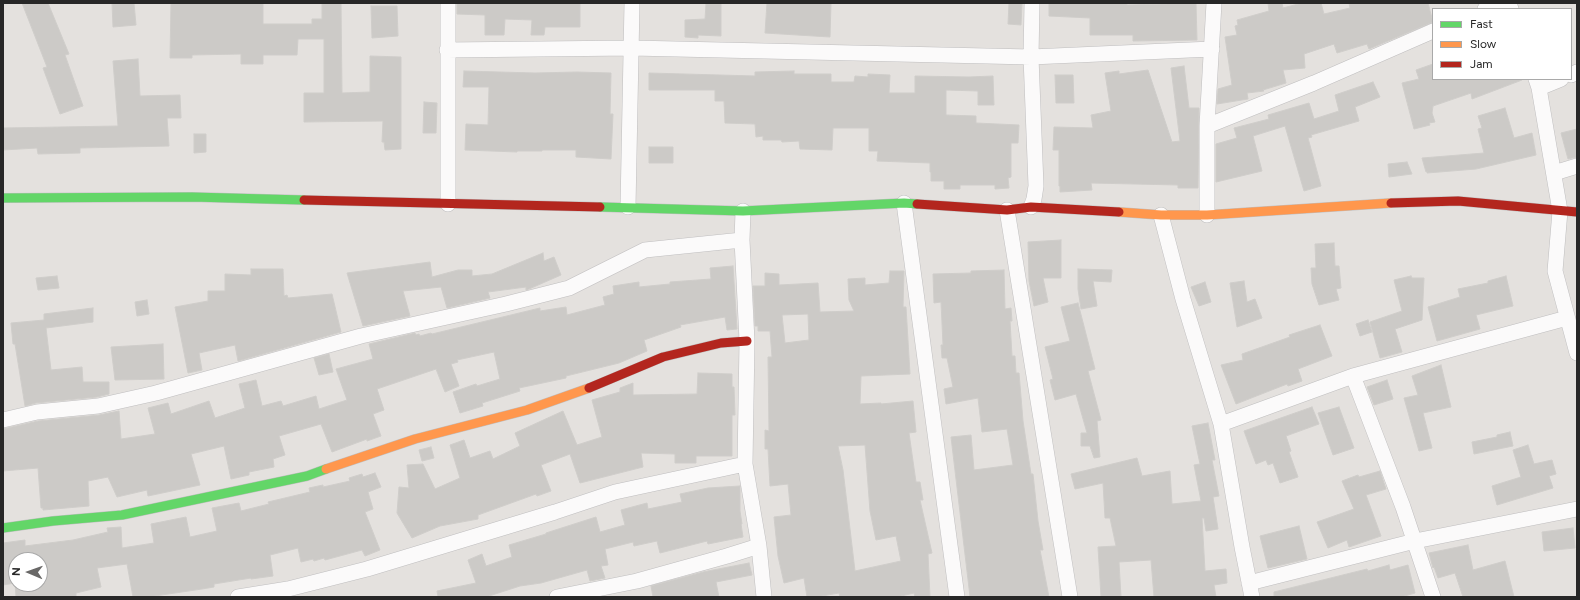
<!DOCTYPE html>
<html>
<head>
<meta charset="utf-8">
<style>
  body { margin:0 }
  #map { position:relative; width:1580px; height:600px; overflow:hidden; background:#e4e1de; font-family:Figtree,sans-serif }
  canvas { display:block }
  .frame { position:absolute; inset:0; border:4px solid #272727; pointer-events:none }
  .legend { position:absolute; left:1432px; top:8px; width:140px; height:72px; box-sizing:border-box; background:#fff; border:1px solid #a9a9a9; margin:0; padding:5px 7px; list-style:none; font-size:12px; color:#272727 }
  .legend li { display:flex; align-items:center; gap:8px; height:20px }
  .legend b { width:20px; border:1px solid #a9a9a9 }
  .north { position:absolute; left:8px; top:552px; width:40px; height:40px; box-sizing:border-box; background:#fff; border:1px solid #a9a9a9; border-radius:50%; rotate:272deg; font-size:11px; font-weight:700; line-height:16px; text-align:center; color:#272727 }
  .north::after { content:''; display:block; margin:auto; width:14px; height:18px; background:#696867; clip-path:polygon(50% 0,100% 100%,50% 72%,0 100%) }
</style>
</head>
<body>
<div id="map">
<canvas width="1580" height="600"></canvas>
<div class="frame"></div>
<ul class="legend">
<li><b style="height:5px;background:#63d668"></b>Fast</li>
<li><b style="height:5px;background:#ff974d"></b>Slow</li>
<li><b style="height:5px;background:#b3261e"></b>Jam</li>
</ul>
<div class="north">N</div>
</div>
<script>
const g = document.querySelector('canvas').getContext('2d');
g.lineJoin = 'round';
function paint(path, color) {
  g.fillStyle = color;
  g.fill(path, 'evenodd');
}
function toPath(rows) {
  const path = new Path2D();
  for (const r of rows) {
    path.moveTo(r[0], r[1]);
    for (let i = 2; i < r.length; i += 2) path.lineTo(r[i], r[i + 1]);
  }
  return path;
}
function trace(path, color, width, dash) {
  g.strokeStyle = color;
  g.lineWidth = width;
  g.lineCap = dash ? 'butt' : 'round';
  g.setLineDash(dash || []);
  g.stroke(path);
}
const building = toPath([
  [22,3,48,3,69,54,65,55,83,106,60,114,43,68,47,67,22,3],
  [112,3,134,3,136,25,113,27,112,3],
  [171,3,263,3,263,24,312,24,312,19,322,19,322,3,341,3,342,93,370,92,370,56,401,57,401,149,385,150,384,142,382,142,383,121,304,122,304,93,324,93,324,39,298,39,297,55,263,55,263,64,241,64,241,54,192,55,192,58,170,58,171,3],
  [457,3,580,3,580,27,545,27,544,35,531,35,532,20,505,19,504,35,485,35,485,15,457,14,457,3],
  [767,3,831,3,830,37,765,33,767,3],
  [1009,3,1022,3,1021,25,1008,24,1009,3],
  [1049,3,1127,3,1127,5,1196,3,1197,40,1133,41,1133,35,1090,35,1090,18,1049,16,1049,3],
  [1268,3,1282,3,1283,8,1302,3,1321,3,1324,14,1350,8,1349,3,1428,3,1433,22,1369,49,1367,44,1337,53,1334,44,1304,54,1305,68,1283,70,1286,83,1263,90,1264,91,1247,93,1248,99,1217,104,1218,89,1232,85,1225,37,1237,35,1235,26,1238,25,1237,20,1269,11,1268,3],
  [706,4,721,4,721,36,698,35,698,38,685,37,685,20,705,19,706,4],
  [371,6,397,6,398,36,372,38,371,6],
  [138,59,140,96,180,95,181,118,167,118,169,146,80,148,80,153,38,154,37,148,3,150,3,128,118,126,113,61,138,59],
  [1433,64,1433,79,1521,79,1522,80,1472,99,1471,93,1433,106,1432,113,1435,122,1429,123,1430,125,1414,129,1402,83,1419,79,1416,70,1433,64],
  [1184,66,1189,108,1199,108,1198,188,1178,188,1178,185,1091,183,1092,190,1060,192,1060,186,1059,186,1059,150,1053,150,1054,127,1093,128,1091,115,1111,111,1105,73,1119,71,1119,74,1148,70,1172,142,1180,141,1171,68,1184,66],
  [464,71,535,73,577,72,611,73,610,114,613,114,611,159,576,157,576,150,542,150,542,151,517,151,517,152,465,150,466,124,488,125,489,87,463,87,464,71],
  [794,71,794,74,831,74,831,82,854,82,855,76,868,77,868,74,890,75,889,93,915,93,915,76,969,77,993,76,994,105,978,105,978,91,946,90,946,115,976,116,976,123,1019,125,1018,143,1011,143,1011,177,1008,178,1009,188,995,189,995,185,960,185,960,189,944,189,944,181,931,181,931,172,930,172,930,163,877,161,878,151,869,151,869,128,833,128,832,150,800,149,799,141,782,142,781,140,763,140,763,136,756,137,755,124,725,123,724,101,715,101,715,90,649,90,649,73,755,76,755,72,794,71],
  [1055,75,1073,75,1074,103,1056,103,1055,75],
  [1373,82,1380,97,1355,107,1359,121,1311,135,1312,137,1308,138,1321,186,1304,191,1285,126,1253,136,1262,171,1216,182,1216,144,1237,138,1234,128,1269,119,1268,115,1309,103,1314,119,1339,111,1335,95,1373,82],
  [424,102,437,103,436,133,423,133,424,102],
  [1505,108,1514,138,1532,133,1536,155,1476,169,1427,173,1427,171,1426,172,1422,158,1484,153,1478,129,1482,128,1478,116,1505,108],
  [1577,129,1577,157,1568,159,1561,133,1577,129],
  [194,134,206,134,206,152,194,153,194,134],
  [649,147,673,147,673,163,649,163,649,147],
  [1407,162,1412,174,1389,177,1388,164,1407,162],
  [1061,240,1061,278,1043,278,1048,302,1034,306,1029,281,1028,242,1061,240],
  [1334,243,1335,266,1339,266,1341,288,1336,289,1339,300,1319,305,1312,284,1311,268,1316,268,1315,244,1334,243],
  [543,253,544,261,554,257,561,275,529,289,526,290,526,287,488,292,490,298,486,299,447,308,441,287,403,291,410,316,363,326,347,273,430,262,432,277,458,270,472,270,472,276,492,274,543,253],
  [733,266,737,329,727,330,725,317,680,325,681,327,644,340,647,351,619,363,566,376,566,378,519,388,520,391,482,403,483,406,460,413,453,392,476,384,477,386,500,379,494,352,457,360,458,362,451,364,459,386,445,392,436,369,377,389,384,410,373,414,381,436,367,441,367,439,332,452,321,424,279,436,285,455,273,459,274,467,249,472,249,475,231,479,224,446,191,454,200,485,148,496,147,490,117,497,108,477,88,481,89,506,43,510,43,508,41,508,38,468,3,471,3,429,38,421,99,415,119,411,121,439,155,434,148,408,168,403,171,414,209,401,215,418,245,408,239,384,256,380,262,406,281,401,283,406,316,396,319,409,347,400,336,369,373,359,369,344,415,333,416,335,419,334,420,336,431,333,432,334,540,308,540,311,566,307,567,315,605,305,603,297,614,294,613,286,639,282,639,287,670,284,670,282,711,279,710,268,733,266],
  [251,269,283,269,284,296,287,295,288,298,332,294,341,332,238,361,235,345,199,353,202,370,188,373,175,307,208,301,208,291,225,291,225,274,251,275,251,269],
  [1078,269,1112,270,1111,282,1093,281,1097,306,1081,309,1078,289,1078,269],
  [1004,270,1005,309,1011,308,1012,321,1010,321,1012,356,1015,356,1016,373,1019,373,1023,421,1031,474,1033,474,1038,521,1043,550,1040,550,1049,597,970,597,969,588,951,437,971,435,974,470,1013,465,1007,429,982,432,978,398,946,404,944,389,953,387,947,358,942,358,941,345,943,345,941,302,934,303,933,274,971,273,971,271,1004,270],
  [890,271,904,271,903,307,906,307,910,374,861,376,860,404,881,403,881,404,913,401,916,432,909,433,916,482,920,482,923,500,920,500,932,553,928,554,930,597,915,597,914,593,897,597,840,597,839,593,816,597,807,597,804,578,784,583,778,556,774,517,791,515,788,484,770,486,768,449,765,449,765,430,769,431,768,357,772,357,770,331,758,331,758,326,755,326,753,286,765,286,765,273,779,274,779,285,818,283,820,312,854,311,849,300,848,279,865,278,865,285,889,283,890,271],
  [808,314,809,340,785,343,782,315,808,314],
  [865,445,870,511,876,540,896,536,901,561,855,571,843,470,838,446,865,445],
  [57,276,59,288,38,290,36,278,57,276],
  [1411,276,1412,278,1424,278,1422,320,1395,329,1402,352,1380,358,1370,322,1402,311,1394,280,1411,276],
  [1506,276,1513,306,1476,315,1480,329,1437,341,1428,307,1460,297,1458,289,1488,283,1488,281,1506,276],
  [1244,281,1247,302,1255,299,1262,318,1237,327,1230,283,1244,281],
  [1205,282,1211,302,1199,306,1191,287,1205,282],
  [147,300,149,314,137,316,135,302,147,300],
  [1078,303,1095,369,1088,371,1101,420,1097,421,1100,457,1094,458,1090,446,1081,446,1081,433,1087,433,1076,394,1055,400,1050,380,1053,379,1045,347,1070,341,1061,307,1078,303],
  [93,308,93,322,46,328,51,370,82,367,83,382,109,382,109,394,97,397,36,403,25,406,15,344,13,344,11,323,44,320,44,314,93,308],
  [1368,320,1372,332,1360,336,1356,324,1368,320],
  [1320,325,1332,356,1298,369,1302,381,1288,386,1287,384,1236,404,1221,365,1243,360,1242,354,1290,337,1289,335,1320,325],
  [163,344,164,379,115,380,111,347,163,344],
  [329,354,333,372,319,375,314,358,329,354],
  [1441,365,1451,407,1423,413,1432,448,1419,451,1404,398,1418,395,1412,376,1441,365],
  [698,373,732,374,732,387,734,387,735,415,732,415,732,456,696,456,696,463,675,463,675,454,641,453,643,467,580,483,570,454,541,465,551,491,537,496,536,494,478,515,478,519,440,526,412,538,397,513,399,487,409,488,407,465,423,464,435,489,460,478,450,445,464,440,470,458,490,451,493,459,520,446,515,433,563,411,577,445,602,437,592,400,620,392,620,388,633,383,633,395,697,394,698,373],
  [1387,380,1393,399,1374,405,1367,387,1387,380],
  [1312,407,1319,424,1286,436,1291,451,1289,452,1298,477,1280,483,1273,463,1268,465,1266,460,1256,464,1244,431,1312,407],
  [1339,407,1354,448,1333,455,1318,413,1339,407],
  [1208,423,1215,460,1212,460,1219,496,1213,497,1218,529,1206,531,1204,518,1202,518,1205,571,1226,569,1227,583,1214,585,1216,597,1154,597,1151,560,1119,562,1121,597,1101,597,1098,547,1116,546,1110,518,1105,518,1103,483,1075,489,1071,474,1137,458,1142,476,1170,471,1172,504,1201,501,1194,465,1200,464,1192,426,1208,423],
  [1510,432,1513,446,1474,454,1472,442,1497,437,1497,435,1510,432],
  [1528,445,1534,464,1552,460,1556,474,1549,476,1553,488,1497,505,1492,486,1521,477,1513,450,1528,445],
  [431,447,434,458,422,461,419,450,431,447],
  [1380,471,1386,489,1366,495,1381,536,1349,547,1347,540,1328,548,1317,522,1354,509,1342,481,1358,475,1359,477,1380,471],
  [375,473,381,487,368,492,373,509,365,512,380,550,365,556,362,550,325,560,324,558,314,561,313,559,301,562,298,548,270,555,273,576,251,579,251,578,214,584,214,587,202,589,148,597,133,597,127,564,97,568,101,587,76,593,76,597,16,597,15,583,3,585,3,543,25,540,25,546,73,540,108,532,107,528,121,527,122,548,154,543,151,524,186,517,190,537,217,531,212,508,239,503,241,511,269,504,268,502,310,492,309,488,323,485,323,487,350,481,349,478,362,474,363,477,375,473],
  [16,560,40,560,40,584,16,584,16,560],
  [740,486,740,511,742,524,741,524,743,537,708,544,707,541,660,553,657,541,634,546,633,542,605,549,608,565,601,566,605,578,590,581,587,570,541,583,520,586,486,597,438,597,437,591,476,583,468,560,482,554,486,566,512,557,509,545,546,534,546,533,596,517,600,532,625,525,621,510,647,503,648,509,682,502,680,494,708,488,740,486],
  [1299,526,1307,559,1268,568,1260,536,1299,526],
  [1573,528,1575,548,1544,551,1542,532,1573,528],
  [1468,545,1473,570,1505,561,1514,597,1463,597,1455,573,1438,578,1434,567,1433,568,1429,553,1468,545],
  [749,563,752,575,716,582,719,597,653,597,651,586,703,572,749,563],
  [1389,565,1390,570,1408,565,1415,593,1401,597,1274,597,1274,592,1367,569,1368,571,1389,565]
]);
paint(building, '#cccac7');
trace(building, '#cfcdca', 1);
const street = toPath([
  [448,3,448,204],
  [1509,3,1511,9],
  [1485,9,1499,3],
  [447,50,632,48,1031,57,1212,49],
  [1571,75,1577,72],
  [1536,79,1539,88,1560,211,1555,271,1577,353],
  [1539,88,1561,79],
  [1207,126,1314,83,1433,31],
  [1554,173,1577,166],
  [904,203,957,597],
  [628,207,632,3],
  [1031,207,1034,199,1036,186,1031,57,1032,3],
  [1007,210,1070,597],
  [743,211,742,240,747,341,745,464,759,546,764,597],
  [1161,215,1183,299,1221,424,1242,547,1252,597],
  [1207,215,1207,126,1214,3],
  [1353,376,1403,507,1433,597],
  [3,420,37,412,98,406,156,393,361,336,506,304,569,288,645,250,742,240],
  [1221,424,1353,376,1567,318],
  [1249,583,1415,541,1577,509],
  [238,597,288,589,367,569,555,512,615,492,745,464],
  [557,597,637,581,727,556,759,546]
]);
const fast = toPath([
  [3,198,192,197,304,200],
  [600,207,743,211,904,203,917,204],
  [3,528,53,521,122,515,307,476,326,469]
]);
const slow = toPath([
  [1119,212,1161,215,1207,215,1391,203],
  [326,469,415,439,527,410,589,388]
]);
const jam = toPath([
  [304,200,600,207],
  [1391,203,1458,201,1577,212],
  [917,204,1007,210,1031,207,1119,212],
  [589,388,663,357,721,343,747,341]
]);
trace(street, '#bfbebf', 16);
trace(fast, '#bfbebf', 10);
trace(slow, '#bfbebf', 10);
trace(jam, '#bfbebf', 10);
trace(street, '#fbfafa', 15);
trace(fast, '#63d668', 9);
trace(slow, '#ff974d', 9);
trace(jam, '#b3261e', 9);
</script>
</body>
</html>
